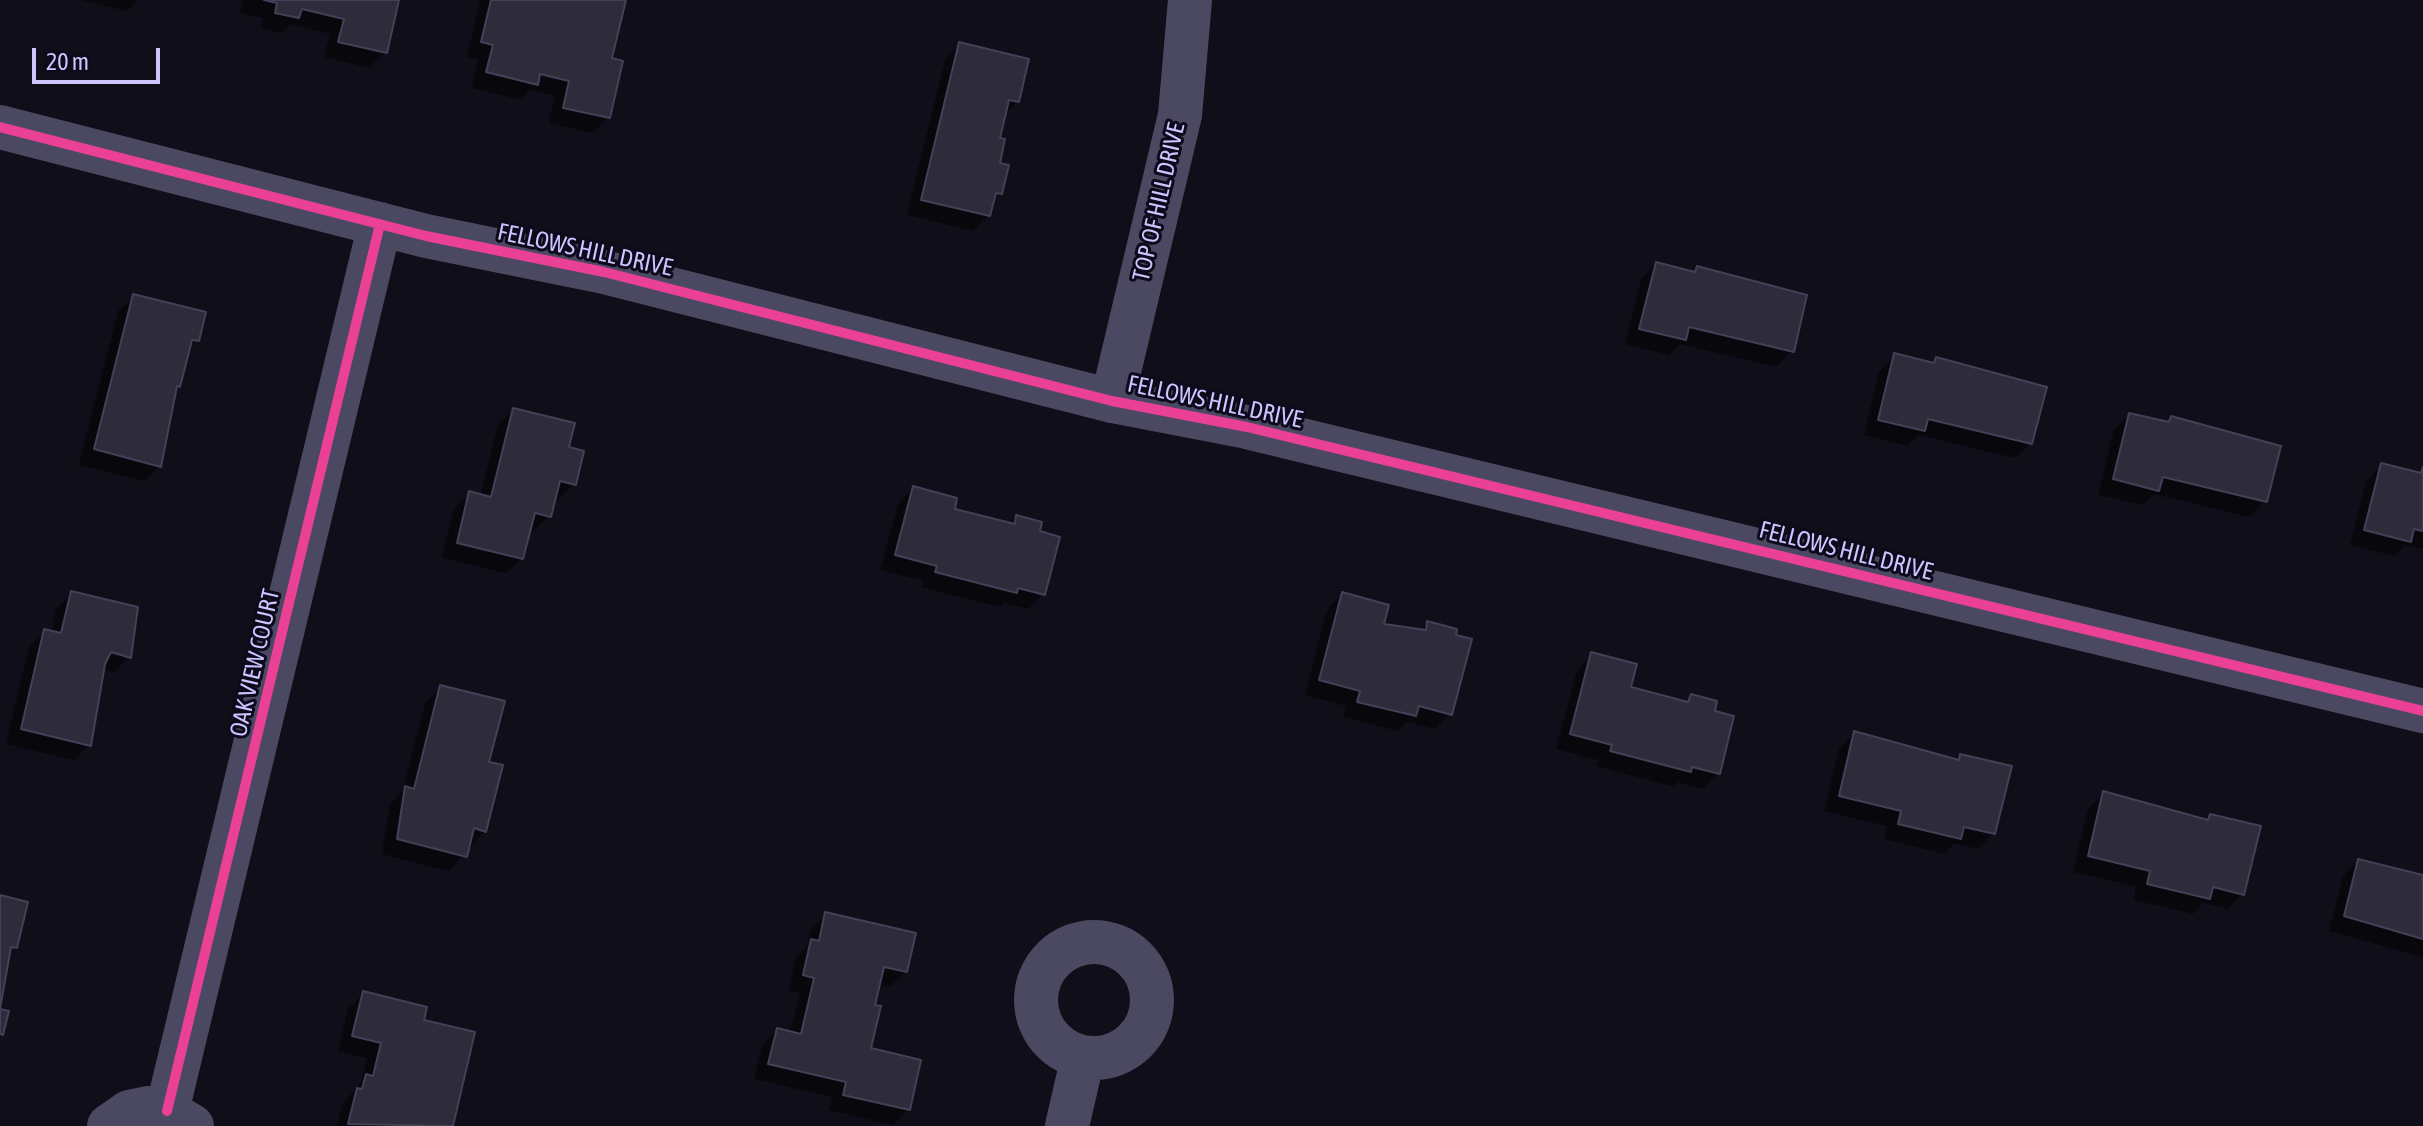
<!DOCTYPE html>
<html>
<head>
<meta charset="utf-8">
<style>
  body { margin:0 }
  #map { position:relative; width:2423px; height:1126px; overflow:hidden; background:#100e18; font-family:"Asap Condensed",sans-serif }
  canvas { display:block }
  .scale { position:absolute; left:32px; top:48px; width:128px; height:36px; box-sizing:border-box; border:4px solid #ccc5ff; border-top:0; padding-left:10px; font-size:24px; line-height:28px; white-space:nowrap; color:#ccc5ff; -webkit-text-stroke:6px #0d0a1c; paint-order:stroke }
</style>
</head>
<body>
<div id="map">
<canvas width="2423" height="1126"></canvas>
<div class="scale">20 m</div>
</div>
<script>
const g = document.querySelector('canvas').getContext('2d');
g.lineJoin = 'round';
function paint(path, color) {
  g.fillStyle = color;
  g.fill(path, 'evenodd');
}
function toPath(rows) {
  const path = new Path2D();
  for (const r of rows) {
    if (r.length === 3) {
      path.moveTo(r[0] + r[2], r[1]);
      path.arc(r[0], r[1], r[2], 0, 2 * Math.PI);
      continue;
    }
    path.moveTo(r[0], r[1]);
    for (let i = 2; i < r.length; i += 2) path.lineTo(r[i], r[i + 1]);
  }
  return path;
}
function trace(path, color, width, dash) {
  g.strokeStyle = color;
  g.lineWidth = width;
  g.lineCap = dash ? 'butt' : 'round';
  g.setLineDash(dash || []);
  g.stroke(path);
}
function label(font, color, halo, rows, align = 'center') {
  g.font = font + ' "Asap Condensed",sans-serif';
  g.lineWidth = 6;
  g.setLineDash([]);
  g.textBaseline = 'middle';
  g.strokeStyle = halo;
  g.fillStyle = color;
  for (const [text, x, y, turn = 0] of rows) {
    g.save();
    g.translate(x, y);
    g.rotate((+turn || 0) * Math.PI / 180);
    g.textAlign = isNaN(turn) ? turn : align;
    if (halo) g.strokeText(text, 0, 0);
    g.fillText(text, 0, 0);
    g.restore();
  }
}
paint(toPath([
  [81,0,138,0,127,11],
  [243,0,397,0,385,52,369,68,324,57,330,34,290,24,282,33,261,28,263,18,240,13],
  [480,0,624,0,609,60,608,117,593,133,549,123,555,96,530,90,521,100,472,88,478,60,467,57],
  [960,44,1018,101,1003,116,997,139,1000,193,992,201,988,215,973,231,907,215,945,59],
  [1656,264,1693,273,1698,268,1792,351,1776,367,1680,344,1669,355,1625,344,1641,280],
  [134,296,197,340,187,350,174,390,160,466,144,481,79,465,118,311],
  [1895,356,1931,365,1936,359,2031,443,2015,458,1918,435,1908,446,1864,435,1879,371],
  [514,410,567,449,574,484,558,499,553,498,549,516,534,531,529,530,522,558,506,573,442,558,454,509,470,493,480,496,498,425],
  [2130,415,2166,423,2171,418,2265,501,2250,517,2154,494,2142,505,2098,495,2114,430],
  [2381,466,2418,475,2423,469,2423,549,2405,545,2394,556,2350,545,2366,481],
  [913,488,953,510,1010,524,1017,518,1037,533,1043,594,1028,609,1004,603,1000,607,921,587,923,581,880,570,898,504],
  [72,594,129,657,114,672,103,669,89,745,74,760,6,744,29,647,45,632,51,633,56,609],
  [102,648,119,652,119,657,101,652],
  [1342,594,1382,626,1420,631,1428,623,1450,714,1435,729,1407,722,1398,731,1343,717,1346,706,1305,695,1327,610],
  [1592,655,1628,689,1684,703,1691,696,1712,712,1718,773,1703,789,1678,782,1674,787,1596,766,1598,760,1556,749,1577,670],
  [441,687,487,764,485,831,449,871,382,854,390,804,403,790,425,703],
  [1854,733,1956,761,1961,756,1994,833,1978,849,1954,843,1944,854,1884,839,1887,826,1824,811,1839,749],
  [2103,794,2205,821,2210,816,2243,894,2227,909,2203,903,2193,914,2133,900,2136,886,2073,872,2088,809],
  [2358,861,2423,877,2423,957,2329,931,2343,876],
  [826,914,906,971,890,987,878,984,868,1050,908,1109,893,1125,829,1110,832,1097,754,1079,762,1046,777,1030,790,1033,800,993,789,990,796,957,807,946,811,930],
  [363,994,422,1022,473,1034,451,1126,337,1126,342,1105,361,1082,367,1058,338,1052,348,1009]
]), '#0007');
const building = toPath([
  [264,0,399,0,387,53,338,42,344,19,302,9,299,18,275,13,277,3,264,0],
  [491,0,626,0,612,58,623,61,610,118,563,108,569,81,540,74,538,85,486,72,493,45,481,42,491,0],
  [959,42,1029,59,1019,102,1009,100,1000,138,1005,139,1000,163,1009,165,1002,194,996,193,990,216,921,200,959,42],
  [1656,262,1695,272,1697,266,1807,295,1794,352,1689,327,1686,340,1639,329,1656,262],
  [133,294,206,312,199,341,192,340,180,387,177,386,161,467,94,449,133,294],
  [1894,353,1934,363,1936,357,2047,387,2032,444,1928,419,1925,431,1878,420,1894,353],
  [513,408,575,423,569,447,584,451,576,485,560,481,551,517,535,513,523,559,457,543,469,491,491,497,513,408],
  [2129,413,2169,422,2171,416,2281,446,2267,502,2163,477,2159,491,2113,479,2129,413],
  [2381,463,2421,473,2423,467,2423,531,2414,529,2411,542,2364,530,2381,463],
  [913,486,957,498,955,509,1015,524,1016,515,1042,522,1040,531,1060,537,1045,595,1018,588,1017,593,935,572,937,566,895,555,913,486],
  [71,591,138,607,131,658,111,652,105,664,91,746,21,729,44,629,61,633,71,591],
  [1342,592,1389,605,1384,624,1426,630,1427,621,1457,629,1456,635,1472,639,1452,715,1419,706,1416,716,1357,702,1360,691,1319,680,1342,592],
  [1591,652,1637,664,1631,687,1688,702,1691,694,1717,701,1715,711,1734,716,1720,774,1692,767,1691,772,1610,751,1612,745,1570,734,1591,652],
  [440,685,505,701,489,762,503,765,486,832,474,828,467,857,397,839,405,786,414,789,440,685],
  [1854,731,1959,760,1960,754,2012,766,1995,834,1964,827,1961,839,1898,824,1901,811,1839,796,1854,731],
  [2103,791,2208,820,2210,814,2261,826,2244,895,2213,887,2210,899,2147,884,2150,871,2088,856,2103,791],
  [2358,859,2423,875,2423,939,2344,916,2358,859],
  [0,895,28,902,17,948,11,947,0,1009,0,895],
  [825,912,916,933,907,972,884,967,875,1005,881,1006,871,1048,921,1060,910,1110,843,1095,846,1082,768,1064,777,1028,801,1034,814,978,803,975,811,939,819,941,825,912],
  [363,991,427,1007,424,1020,475,1032,453,1126,348,1124,357,1088,362,1089,366,1074,373,1076,381,1043,352,1036,363,991],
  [0,1009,9,1011,3,1035,0,1034,0,1009]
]);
paint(building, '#2e2b3b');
trace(building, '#444057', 2);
trace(toPath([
  [0,127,426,236,604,272,1112,401,1247,427,2423,711],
  [1112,401,1180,115,1190,0],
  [1094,1000,58],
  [167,1111,380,224],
  [109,1126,129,1112,148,1108,167,1111,192,1126],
  [1067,1126,1083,1057]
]), '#4a4961', 44);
trace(toPath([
  [0,127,426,236,604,272,1112,401,1247,427,2423,711],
  [167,1111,380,224]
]), '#ea4096', 10);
label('24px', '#ccc5ff', '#0d0a1c', [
  ["TOP OF HILL DRIVE",1159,202,-77],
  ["FELLOWS HILL DRIVE",585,250,12],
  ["FELLOWS HILL DRIVE",1215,402,12],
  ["FELLOWS HILL DRIVE",1846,551,14],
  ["OAK VIEW COURT",255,663,-77]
]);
</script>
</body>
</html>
